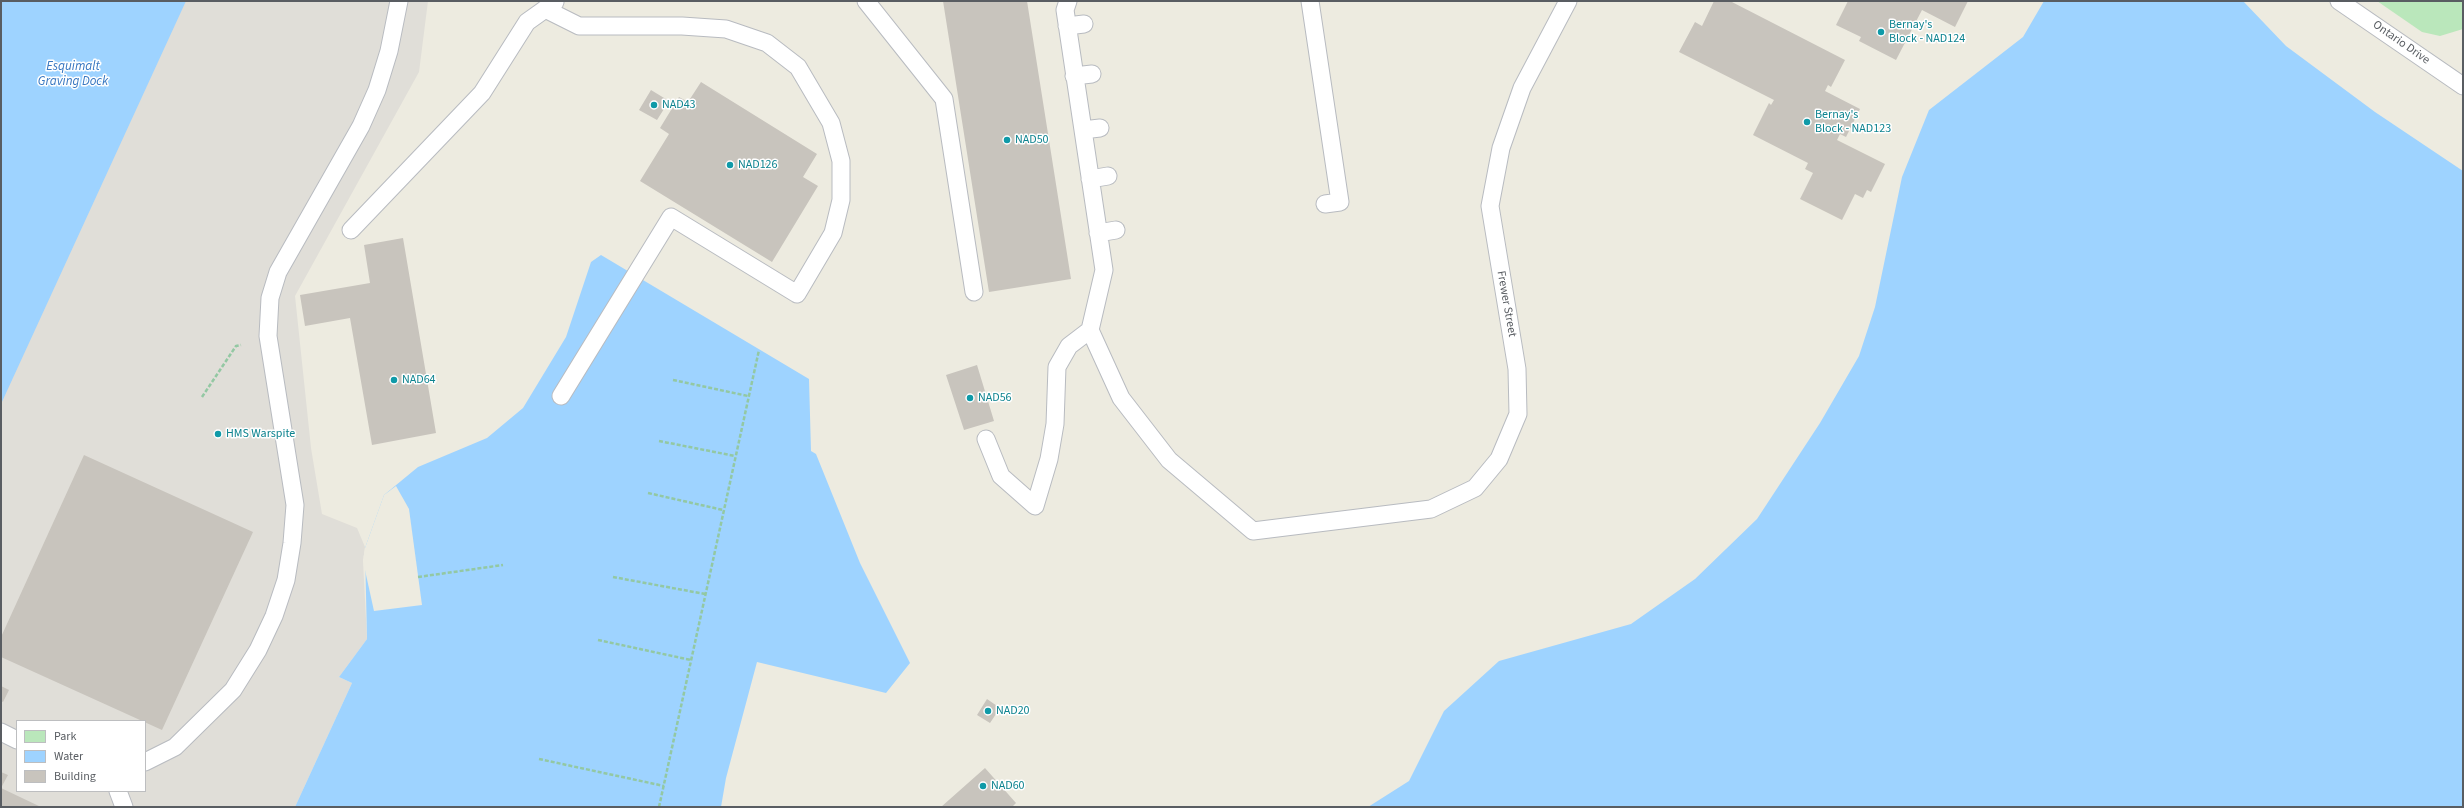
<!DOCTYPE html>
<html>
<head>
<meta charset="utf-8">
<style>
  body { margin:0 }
  #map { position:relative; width:2464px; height:808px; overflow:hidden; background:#edebe0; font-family:"Source Sans 3",sans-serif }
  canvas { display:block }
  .frame { position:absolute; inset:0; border:2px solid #595d62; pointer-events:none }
  .legend { position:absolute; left:16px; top:720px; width:130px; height:72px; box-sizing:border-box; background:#fff; border:1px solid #bdbec0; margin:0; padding:5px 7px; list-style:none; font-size:12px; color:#595d62 }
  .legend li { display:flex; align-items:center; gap:8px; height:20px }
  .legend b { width:20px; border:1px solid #bdbec0 }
</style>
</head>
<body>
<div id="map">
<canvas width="2464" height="808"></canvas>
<div class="frame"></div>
<ul class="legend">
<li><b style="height:11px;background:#bae7bb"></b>Park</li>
<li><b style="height:11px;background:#9ed3ff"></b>Water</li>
<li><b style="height:11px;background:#c8c4bd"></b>Building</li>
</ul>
</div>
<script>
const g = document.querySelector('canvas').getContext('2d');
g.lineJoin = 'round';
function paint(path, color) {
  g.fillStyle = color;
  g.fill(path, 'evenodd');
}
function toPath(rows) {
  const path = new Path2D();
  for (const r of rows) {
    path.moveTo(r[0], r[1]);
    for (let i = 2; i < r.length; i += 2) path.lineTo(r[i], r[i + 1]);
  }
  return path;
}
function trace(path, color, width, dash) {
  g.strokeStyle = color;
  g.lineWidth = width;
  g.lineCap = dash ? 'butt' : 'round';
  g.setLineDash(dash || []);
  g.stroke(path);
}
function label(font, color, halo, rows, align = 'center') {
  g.font = font + ' "Source Sans 3",sans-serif';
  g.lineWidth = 3;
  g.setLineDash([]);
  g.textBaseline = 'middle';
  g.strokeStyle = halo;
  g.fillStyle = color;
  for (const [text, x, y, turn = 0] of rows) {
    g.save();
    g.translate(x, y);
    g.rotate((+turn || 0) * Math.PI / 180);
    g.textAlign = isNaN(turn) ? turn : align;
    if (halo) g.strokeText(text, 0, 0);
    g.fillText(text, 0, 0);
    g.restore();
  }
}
paint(toPath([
  [1,1,428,1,419,72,295,296,311,448,322,514,357,528,365,547,363,561,367,639,339,677,352,683,295,807,1,807],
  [17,721,145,721,145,791,17,791]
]), '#e0ded8');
paint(toPath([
  [2377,1,2463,1,2463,29,2440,36,2422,32]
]), '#bae7bb');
paint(toPath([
  [1,1,186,1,1,404],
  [2044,1,2243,1,2286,46,2375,112,2463,171,2463,807,1368,807,1409,781,1444,711,1499,661,1631,624,1695,579,1757,519,1820,423,1859,356,1875,307,1902,177,1929,110,2023,37],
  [601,255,809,379,811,451,816,454,860,563,910,663,886,693,757,662,726,778,721,807,295,807,352,683,339,677,367,639,365,548,384,495,418,467,487,438,523,408,566,337,591,262]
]), '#9ed3ff');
paint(toPath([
  [396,486,409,509,422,605,374,611,363,561,365,548,384,495]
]), '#edebe0');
paint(toPath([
  [943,1,1027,1,1071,279,989,292],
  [1714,1,1730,1,1845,60,1831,87,1828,85,1825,91,1860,109,1846,137,1840,134,1837,140,1885,164,1871,192,1867,190,1863,198,1855,194,1842,220,1800,199,1813,173,1805,169,1808,163,1753,135,1769,103,1771,105,1774,100,1679,52,1695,22,1702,26],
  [1848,1,1968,1,1955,27,1922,10,1896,60,1859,41,1861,37,1836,25],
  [701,82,817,154,803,177,818,186,772,262,640,181,669,134,660,128,679,97,688,102],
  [651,90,669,101,657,120,639,110],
  [403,238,436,433,372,445,350,318,305,326,300,295,370,283,364,245],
  [977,365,994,421,964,430,946,375],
  [84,455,253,532,162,730,1,657,1,637],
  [1,686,9,690,3,702,1,701],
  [987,699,1000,708,990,723,977,715],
  [985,768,1016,803,1012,807,941,807],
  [1,772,8,775,1,788,41,807,1,807]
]), '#c8c4bd');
const service = toPath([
  [866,1,944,99,974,292],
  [1068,1,1065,10,1104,270,1090,330,1121,398,1169,460,1253,531,1431,509,1475,488,1499,459,1518,414,1517,369,1490,206,1501,148,1522,88,1568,1],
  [1310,1,1340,202,1325,204],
  [2339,1,2463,86],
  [545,9,579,26,682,26,726,29,767,43,798,67,831,123,841,161,841,200,833,233,797,294,671,217,561,396],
  [1067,26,1084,24],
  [1074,76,1092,74],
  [1083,130,1100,128],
  [1090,179,1108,176],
  [351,230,482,93,527,22,555,2],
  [1098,233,1116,230],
  [986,439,1001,476,1035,506,1049,459,1055,424,1057,367,1069,346,1090,330],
  [1,732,17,740],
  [145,762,175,747,233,690,258,650,274,616,286,580,292,543,295,505,268,336,270,298,278,272,361,126,377,90,389,51,399,1],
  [118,791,124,807]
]);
trace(service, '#b8bbc0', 19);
trace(toPath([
  [673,380,748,396],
  [202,397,236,346,241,345],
  [659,441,735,456],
  [648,493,723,510],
  [418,577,503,565],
  [613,577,705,594],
  [598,640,691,660],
  [539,759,664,786],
  [659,807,759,350]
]), '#93c8a3', 2.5, [4, 2]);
trace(service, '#fff', 17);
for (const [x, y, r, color] of [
  [1881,32,4,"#0f9aa8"],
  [654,105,4,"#0f9aa8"],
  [1807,122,4,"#0f9aa8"],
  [1007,140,4,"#0f9aa8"],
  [730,165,4,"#0f9aa8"],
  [394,380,4,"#0f9aa8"],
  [970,398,4,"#0f9aa8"],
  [218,434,4,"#0f9aa8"],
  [988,711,4,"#0f9aa8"],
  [983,786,4,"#0f9aa8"]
]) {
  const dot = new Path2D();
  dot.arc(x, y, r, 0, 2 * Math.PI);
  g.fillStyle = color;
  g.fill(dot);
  trace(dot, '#fff', 1.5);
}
label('12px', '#0d838f', '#fff', [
  ["Bernay's",1889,25],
  ["Block - NAD124",1889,39],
  ["NAD43",662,105],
  ["Bernay's",1815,115],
  ["Block - NAD123",1815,129],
  ["NAD50",1015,140],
  ["NAD126",738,165],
  ["NAD64",402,380],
  ["NAD56",978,398],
  ["HMS Warspite",226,434],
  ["NAD20",996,711],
  ["NAD60",991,786]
], 'left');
label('12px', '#595d62', '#fff', [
  ["Ontario Drive",2401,43,35],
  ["Frewer Street",1506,304,80]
]);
label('italic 13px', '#3877c1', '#fff', [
  ["Esquimalt",73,67],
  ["Graving Dock",73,82]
]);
</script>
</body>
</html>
